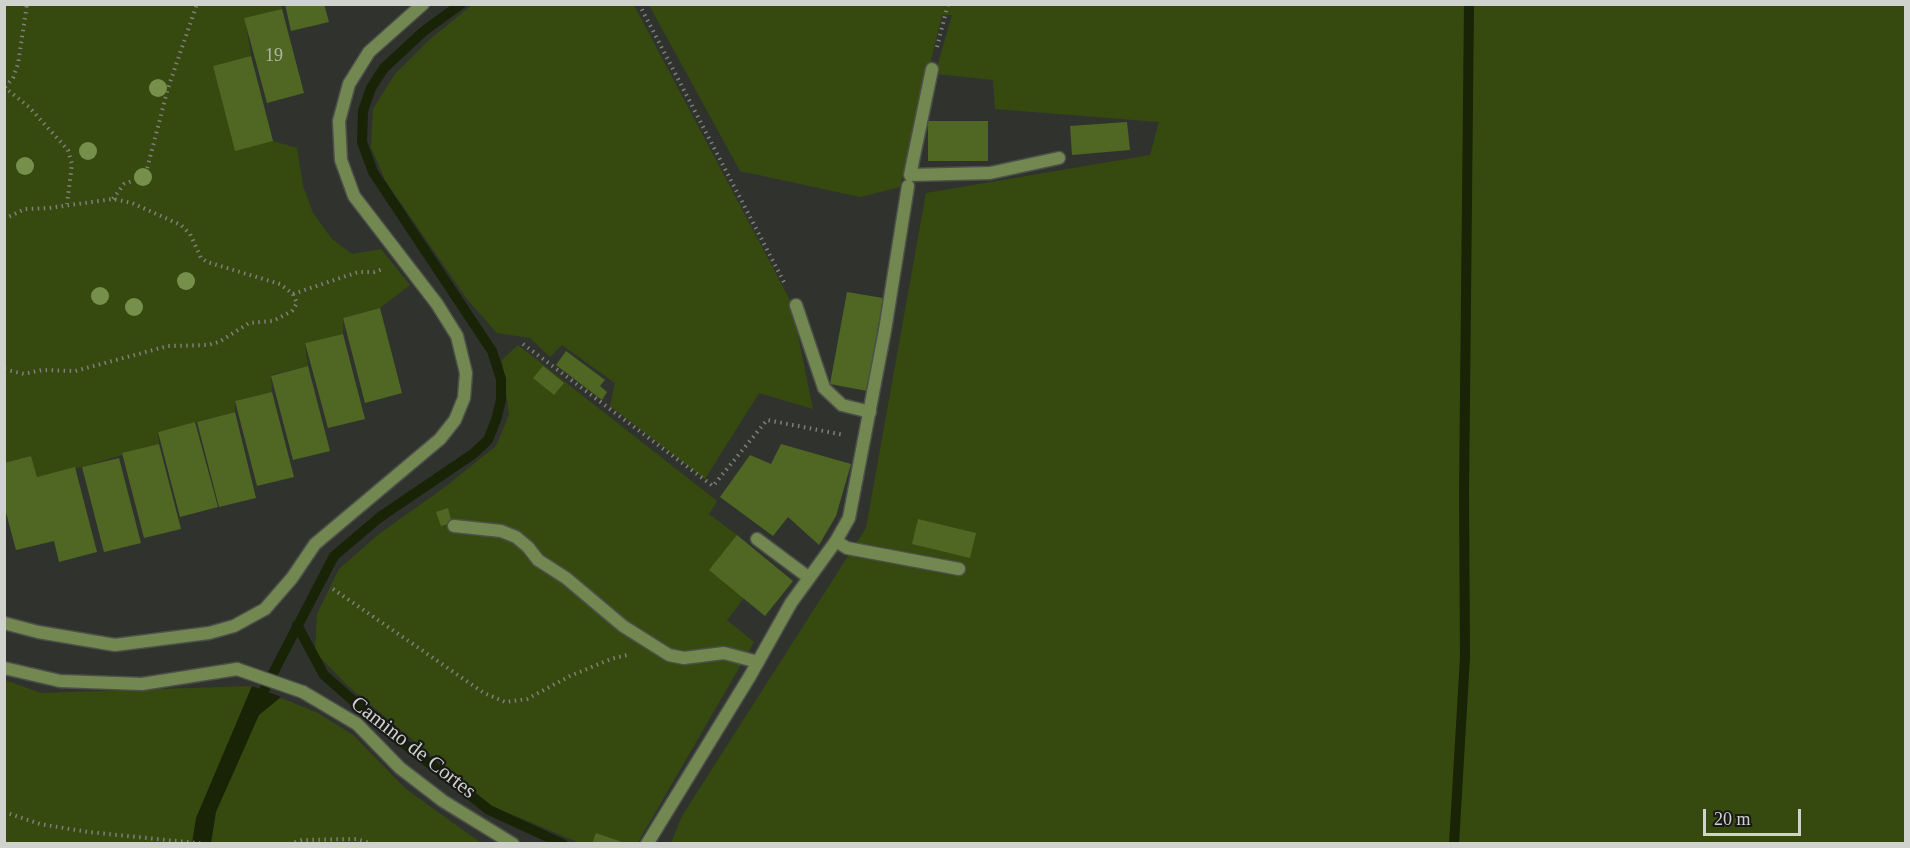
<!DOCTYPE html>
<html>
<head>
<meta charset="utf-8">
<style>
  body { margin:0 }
  #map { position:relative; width:1910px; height:848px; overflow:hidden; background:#30332d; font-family:"Times New Roman",serif }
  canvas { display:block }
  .frame { position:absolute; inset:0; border:6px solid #d0d2ce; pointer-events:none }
  .scale { position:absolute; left:1703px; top:809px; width:98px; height:27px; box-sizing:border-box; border:3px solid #d0d2ce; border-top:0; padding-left:8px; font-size:18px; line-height:21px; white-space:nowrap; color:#d0d2ce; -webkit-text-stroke:4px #191a17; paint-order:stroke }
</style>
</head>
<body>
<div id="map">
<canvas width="1910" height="848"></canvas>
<div class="frame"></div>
<div class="scale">20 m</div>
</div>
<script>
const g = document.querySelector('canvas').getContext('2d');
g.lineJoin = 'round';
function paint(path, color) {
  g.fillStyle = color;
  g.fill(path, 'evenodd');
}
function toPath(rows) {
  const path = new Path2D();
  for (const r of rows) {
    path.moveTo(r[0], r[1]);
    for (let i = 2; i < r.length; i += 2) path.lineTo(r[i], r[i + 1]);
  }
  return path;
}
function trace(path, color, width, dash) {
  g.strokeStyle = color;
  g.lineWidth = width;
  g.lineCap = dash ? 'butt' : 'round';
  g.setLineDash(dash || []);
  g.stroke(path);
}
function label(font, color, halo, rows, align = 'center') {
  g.font = font + ' "Times New Roman",serif';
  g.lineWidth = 4.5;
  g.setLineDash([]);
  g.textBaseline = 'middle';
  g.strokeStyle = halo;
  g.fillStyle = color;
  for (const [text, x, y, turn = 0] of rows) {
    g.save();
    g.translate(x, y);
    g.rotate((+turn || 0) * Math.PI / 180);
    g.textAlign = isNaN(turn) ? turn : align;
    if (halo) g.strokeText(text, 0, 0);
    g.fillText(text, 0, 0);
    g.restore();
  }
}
paint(toPath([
  [4,5,281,5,282,9,245,18,251,56,213,66,235,150,273,141,297,148,303,186,313,213,332,239,352,254,381,249,410,285,380,308,343,318,343,334,305,343,308,366,271,375,272,392,235,401,235,412,158,432,159,444,82,467,37,477,31,456,5,463],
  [472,5,634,5,791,302,813,409,759,393,705,479,610,406,615,383,562,345,550,357,530,338,497,333,467,299,385,180,371,147,373,109,395,74,429,40],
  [649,5,1905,5,1905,843,671,843,682,816,866,528,926,193,1150,155,1159,122,995,109,993,80,935,74,952,15,942,15,900,187,860,197,740,171],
  [518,345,717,501,709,514,737,535,744,598,727,620,754,642,637,844,580,843,492,806,348,686,315,652,317,614,339,569,379,534,445,487,496,446,509,415,502,360],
  [5,680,41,693,252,686,318,713,353,735,406,789,481,843,5,844]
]), '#364a0f');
paint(toPath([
  [252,686,281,697,259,715,216,812,211,843,192,843,196,818]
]), '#192306');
trace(toPath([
  [297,625,324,675,383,727,489,810,563,844],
  [258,702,334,556,380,517,473,454,488,440,496,420,501,400,501,379,492,351,373,172,362,142,363,111,371,88,384,68,424,31,461,4],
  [1454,844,1465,657,1464,494,1469,4]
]), '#192306', 10);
paint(toPath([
  [285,4,324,4,329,22,291,31],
  [282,9,304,93,267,103,244,18],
  [251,56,273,141,235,151,213,66],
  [928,121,988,121,988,161,928,161],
  [1127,122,1130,150,1072,155,1070,126],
  [847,292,883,298,867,391,830,384],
  [380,308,402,393,365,403,343,318],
  [343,334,365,419,328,428,305,343],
  [566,351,605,380,600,386,607,392,602,400,556,365],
  [308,366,330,451,293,460,271,376],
  [543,366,564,383,554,395,533,378],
  [272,392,294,477,257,486,235,401],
  [235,412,256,498,219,507,197,422],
  [195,422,218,507,180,517,158,432],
  [159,444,181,529,144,538,122,453],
  [781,444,851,464,836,516,819,545,788,517,773,536,720,497,750,455,771,464],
  [31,456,37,477,75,467,97,552,59,562,54,541,16,550,4,505,4,463],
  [119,458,141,543,104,552,82,467],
  [448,508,452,523,441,526,436,512],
  [918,519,976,533,970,558,912,544],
  [737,535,793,581,765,616,709,570],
  [596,833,625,843,625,844,592,844]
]), '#4f6722');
const service = toPath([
  [932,69,910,175,990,173,1059,158],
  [796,305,824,388,842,405,870,412],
  [454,526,501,531,516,537,528,547,538,560,566,578,623,626,669,655,684,658,724,653,758,662],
  [757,539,808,577],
  [836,541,847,548,959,569]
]);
const minor = toPath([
  [4,623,38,632,115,645,209,633,234,626,265,609,292,578,315,544,440,439,455,420,464,398,466,373,457,336,437,304,354,196,341,160,339,121,349,84,369,52,423,4],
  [237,669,303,692],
  [647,844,750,676,791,603,836,541,849,518,885,330,908,186]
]);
const tertiary = toPath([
  [4,668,60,681,142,684,237,669],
  [303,692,357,724,400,768,443,801,513,844]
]);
trace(service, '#4d504a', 15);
trace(minor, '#4d504a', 15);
trace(tertiary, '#4d504a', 15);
trace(toPath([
  [639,4,786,286],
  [937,47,948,4],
  [4,87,29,107,68,150,72,164,67,204],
  [5,87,13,78,18,64,27,4],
  [113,199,124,184,140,178,147,169,168,88,197,4],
  [4,219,25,209,49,208,113,199,132,203,181,225,190,234,201,258,207,262,280,284,293,294,297,303,292,311,273,321,249,323,219,342,208,345,168,346,75,371,42,370,24,374,4,369],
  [293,294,358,272,374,272,383,269],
  [523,344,713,486,767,420,844,435],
  [333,589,484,693,505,702,527,699,570,676,611,659,627,655],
  [4,812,40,824,88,832,206,844],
  [289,844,302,840,356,839,373,844]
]), '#7e817b', 4, [1.5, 4.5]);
trace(service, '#728850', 12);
trace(minor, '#728850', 12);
trace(tertiary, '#728850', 12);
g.fillStyle = '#76904c';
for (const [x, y] of [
  [158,88],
  [88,151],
  [25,166],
  [143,177],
  [186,281],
  [100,296],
  [134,307]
]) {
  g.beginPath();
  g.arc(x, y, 9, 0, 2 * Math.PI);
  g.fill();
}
label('18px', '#b0b7a3', null, [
  ["19",274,56]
]);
label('21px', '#d0d2ce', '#191a17', [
  ["Camino de Cortes",413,748,38]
]);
</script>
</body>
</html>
